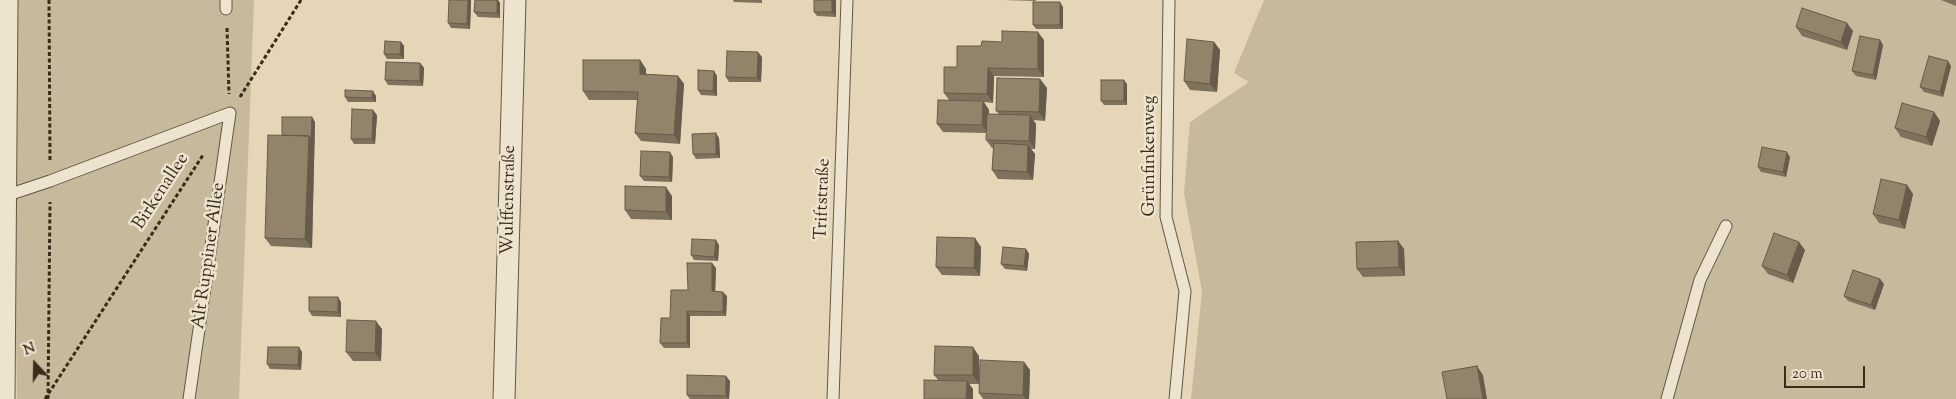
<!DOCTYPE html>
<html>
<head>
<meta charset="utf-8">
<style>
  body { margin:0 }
  #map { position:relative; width:1956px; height:399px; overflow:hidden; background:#e4d6b6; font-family:"Sorts Mill Goudy",serif }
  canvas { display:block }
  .north { position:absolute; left:10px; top:339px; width:50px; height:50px; -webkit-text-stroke:4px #ede4d0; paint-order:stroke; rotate:339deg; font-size:14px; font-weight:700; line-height:20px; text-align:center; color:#3a2b1a }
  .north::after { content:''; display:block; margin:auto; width:18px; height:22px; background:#3a2b1a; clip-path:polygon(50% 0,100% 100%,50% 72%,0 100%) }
  .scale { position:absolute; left:1784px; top:366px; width:81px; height:22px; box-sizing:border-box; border:2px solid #3a2b1a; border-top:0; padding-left:6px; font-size:15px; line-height:18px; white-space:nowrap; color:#3a2b1a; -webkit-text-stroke:4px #ede4d0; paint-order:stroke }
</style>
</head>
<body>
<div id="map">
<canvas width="1956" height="399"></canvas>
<div class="north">N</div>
<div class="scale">20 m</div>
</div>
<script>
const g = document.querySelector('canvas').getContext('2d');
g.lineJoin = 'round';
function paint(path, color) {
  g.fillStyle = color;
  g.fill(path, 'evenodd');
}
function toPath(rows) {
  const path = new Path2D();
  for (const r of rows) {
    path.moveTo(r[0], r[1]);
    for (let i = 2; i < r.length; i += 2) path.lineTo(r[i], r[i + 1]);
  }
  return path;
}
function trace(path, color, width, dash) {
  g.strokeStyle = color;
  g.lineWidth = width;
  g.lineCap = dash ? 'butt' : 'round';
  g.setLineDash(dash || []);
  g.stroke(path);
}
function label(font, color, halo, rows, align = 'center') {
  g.font = font + ' "Sorts Mill Goudy",serif';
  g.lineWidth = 5;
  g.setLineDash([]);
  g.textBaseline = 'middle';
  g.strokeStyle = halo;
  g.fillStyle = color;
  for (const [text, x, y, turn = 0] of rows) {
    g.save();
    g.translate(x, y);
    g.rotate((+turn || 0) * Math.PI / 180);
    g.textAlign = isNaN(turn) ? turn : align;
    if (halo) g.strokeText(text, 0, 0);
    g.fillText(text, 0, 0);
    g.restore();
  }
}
paint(toPath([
  [0,0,254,0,239,399,17,399,16,339,0,338],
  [1264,0,1956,0,1956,399,1191,399,1202,291,1184,193,1190,122,1249,82,1234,73]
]), '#c7b99b');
const service = toPath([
  [1169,0,1166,217,1185,291,1175,399],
  [226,9,226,0],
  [5,196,50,181,230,113,189,399],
  [833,399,847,0],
  [1667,399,1700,280,1726,226]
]);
const minor = toPath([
  [4,399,7,0],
  [504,399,515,0]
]);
trace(service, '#645641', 13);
trace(minor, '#645641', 23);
trace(toPath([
  [49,0,50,161],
  [227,28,229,94],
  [240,97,301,0],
  [45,399,203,155],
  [48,399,50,202]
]), '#3a2b1a', 3, [4, 2.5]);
trace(service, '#ede4d0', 11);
trace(minor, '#ede4d0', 21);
paint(toPath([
  [471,0,470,29,451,28,448,23],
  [475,0,498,0,500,3,500,18,478,17,474,12],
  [733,0,762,0,762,3,734,2],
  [836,0,836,17,817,16,814,12],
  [1004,0,1036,0,1036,1],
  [1940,0,1956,0,1956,6,1941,0],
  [1063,7,1063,29,1036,29,1033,25],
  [1796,27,1853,31,1847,50,1802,36],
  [1044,40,1044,77,994,76,993,103,984,102,989,110,989,114,999,114,996,111,1040,79,1047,88,1045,121,1033,120,1036,124,1035,149,1031,149,1035,154,1033,180,998,179,992,170,993,148,992,148,986,140,987,133,943,132,937,124,949,100,944,93,957,67,1002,42],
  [1880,40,1883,45,1876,80,1856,76,1852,71],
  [401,42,404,46,404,59,387,59,384,54],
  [1214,42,1220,50,1217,92,1190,90,1184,81],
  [762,57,761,82,729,82,726,77],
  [640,60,646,69,646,74,678,76,684,84,680,144,641,141,635,133,638,100,589,100,583,91],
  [420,63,424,68,423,86,388,85,385,80],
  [1951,66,1943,97,1924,92,1920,87],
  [714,71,717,76,717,96,701,95,698,90],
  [1127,84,1127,105,1104,105,1101,101],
  [376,96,376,102,348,102,345,97],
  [1934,112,1940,121,1932,146,1901,137,1895,128],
  [377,115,375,144,354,144,351,139],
  [312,117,315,122,312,248,271,246,265,238,282,135],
  [719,138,720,158,696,159,693,154],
  [673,157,672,182,644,181,640,176],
  [1790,157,1786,177,1761,172,1758,167],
  [1907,185,1913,194,1905,229,1879,223,1873,214],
  [672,196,672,220,631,219,625,210],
  [1398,241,1404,249,1405,276,1363,277,1357,269],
  [719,245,718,261,694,260,691,255],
  [981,247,980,276,942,275,936,267],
  [1026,249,1029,254,1027,271,1005,269,1001,264],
  [1805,250,1793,283,1768,274,1762,266],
  [716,268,715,291,727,296,726,316,690,316,690,348,664,348,660,343,670,318,688,290],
  [1880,279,1884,284,1875,310,1848,301,1844,296],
  [341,302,341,317,312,316,309,311],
  [382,329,381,361,353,361,346,352],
  [302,352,301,370,270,369,267,364],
  [979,356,979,384,969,384,973,389,973,399,924,399,938,380,934,375],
  [1024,362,1030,370,1029,399,983,399,979,393],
  [730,381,729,399,690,399,687,395]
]), '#7e725c');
paint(toPath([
  [468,0,471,0,470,29,467,24],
  [497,0,498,0,500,3,500,18,497,13],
  [832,0,836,0,836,17,832,12],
  [1060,2,1063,7,1063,29,1060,25],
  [1847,23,1853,31,1847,50,1841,42],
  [1038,32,1044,40,1044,77,1038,69],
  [1880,40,1883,45,1876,80,1873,75],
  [401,42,404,46,404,59,400,54],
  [1214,42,1220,50,1217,92,1210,84],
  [758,52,762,57,761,82,757,78],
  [640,60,646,69,646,82,640,74],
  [1948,61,1951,66,1943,97,1940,92],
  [420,63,424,68,423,86,420,81],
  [988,68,994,76,993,103,987,94],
  [714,71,717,76,717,96,713,91],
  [678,76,684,84,680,144,674,135],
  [1040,79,1047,88,1045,121,1039,112],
  [1124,80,1127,84,1127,105,1124,101],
  [373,91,376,96,376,102,372,98],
  [983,101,989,110,988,133,982,125],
  [373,110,377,115,375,144,372,139],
  [1934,112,1940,121,1932,146,1926,137],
  [1030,115,1036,124,1035,149,1029,141],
  [312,117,315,122,312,248,305,239,309,136],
  [716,133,719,138,720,158,716,154],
  [1028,145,1035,154,1033,180,1027,172],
  [670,152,673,157,672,182,669,177],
  [1787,152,1790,157,1786,177,1783,172],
  [1907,185,1913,194,1905,229,1899,220],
  [666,187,672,196,672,220,666,212],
  [975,238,981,247,980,276,974,268],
  [716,240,719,245,718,261,714,257],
  [1398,241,1404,249,1405,276,1399,267],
  [1799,242,1805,250,1793,283,1787,275],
  [1026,249,1029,254,1027,271,1024,266],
  [712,263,716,268,715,296,712,291],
  [1880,279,1884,284,1875,310,1871,305],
  [723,292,727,296,726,316,723,312],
  [338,297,341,302,341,317,338,312],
  [687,311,690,316,690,348,687,343],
  [376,321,382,329,381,361,375,353],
  [299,347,302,352,301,370,298,365],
  [973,347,979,356,979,384,973,375],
  [1024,362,1030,370,1029,399,1026,399,1023,395],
  [1477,366,1483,375,1487,399,1483,399],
  [726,376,730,381,729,399,728,399,726,396],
  [967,381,973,389,973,399,966,399]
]), '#665c4b');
const building = toPath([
  [449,0,468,0,467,24,448,23,449,0],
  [475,0,497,0,497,13,474,12,475,0],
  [814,0,832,0,832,12,814,12,814,0],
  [1033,2,1060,2,1060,25,1033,25,1033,2],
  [1802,8,1847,23,1841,42,1796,27,1802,8],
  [1002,31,1038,32,1038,69,988,68,987,94,944,93,944,67,957,67,957,46,981,46,982,41,1002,42,1002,31],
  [1860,36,1880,40,1873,75,1852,71,1860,36],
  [1187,39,1214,42,1210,84,1184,81,1187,39],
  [385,41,401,42,400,54,384,54,385,41],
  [727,51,758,52,757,78,726,77,727,51],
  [1929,56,1948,61,1940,92,1920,87,1929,56],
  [583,60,640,60,640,74,678,76,674,135,635,133,638,92,583,91,583,60],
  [386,62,420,63,420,81,385,80,386,62],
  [698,70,714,71,713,91,698,90,698,70],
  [997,78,1040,79,1039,112,996,111,997,78],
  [1101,80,1124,80,1124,101,1101,101,1101,80],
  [345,90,373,91,372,98,345,97,345,90],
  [938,100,983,101,982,125,937,124,938,100],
  [1902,103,1934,112,1926,137,1895,128,1902,103],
  [352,109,373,110,372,139,351,139,352,109],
  [987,114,1030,115,1029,141,986,140,987,114],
  [282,117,312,117,311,139,309,136,282,135,282,117],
  [716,133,716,154,693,154,692,134,716,133],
  [268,135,309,136,305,239,265,238,268,135],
  [994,143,1028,145,1027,172,992,170,994,143],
  [1762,147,1787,152,1783,172,1758,167,1762,147],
  [641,151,670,152,669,177,640,176,641,151],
  [1881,179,1907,185,1899,220,1873,214,1881,179],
  [625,186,666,187,666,212,625,210,625,186],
  [1774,233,1799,242,1787,275,1762,266,1774,233],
  [937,237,975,238,974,268,936,267,937,237],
  [692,239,716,240,714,257,691,255,692,239],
  [1398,241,1399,267,1357,269,1356,242,1398,241],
  [1003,247,1026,249,1024,266,1001,264,1003,247],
  [687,263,712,263,712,291,723,292,723,312,687,311,687,343,660,343,661,318,670,318,671,290,688,290,687,263],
  [1853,270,1880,279,1871,305,1844,296,1853,270],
  [309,297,338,297,338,312,309,311,309,297],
  [347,320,376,321,375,353,346,352,347,320],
  [935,346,973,347,973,375,934,375,935,346],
  [268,347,299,347,298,365,267,364,268,347],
  [980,360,1024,362,1023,395,979,393,980,360],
  [1477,366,1483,399,1447,399,1442,372,1477,366],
  [687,375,726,376,726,396,687,395,687,375],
  [924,380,967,381,966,399,924,399,924,380]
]);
paint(building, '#92846b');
trace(building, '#665c4b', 1);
label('18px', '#3a2b1a', '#ede4d0', [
  ["Grünfinkenweg",1151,156,-90],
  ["Birkenallee",162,192,-57],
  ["Triftstraße",824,199,-88],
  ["Wulffenstraße",510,200,-89],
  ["Alt Ruppiner Allee",210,256,-82]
]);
</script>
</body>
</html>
